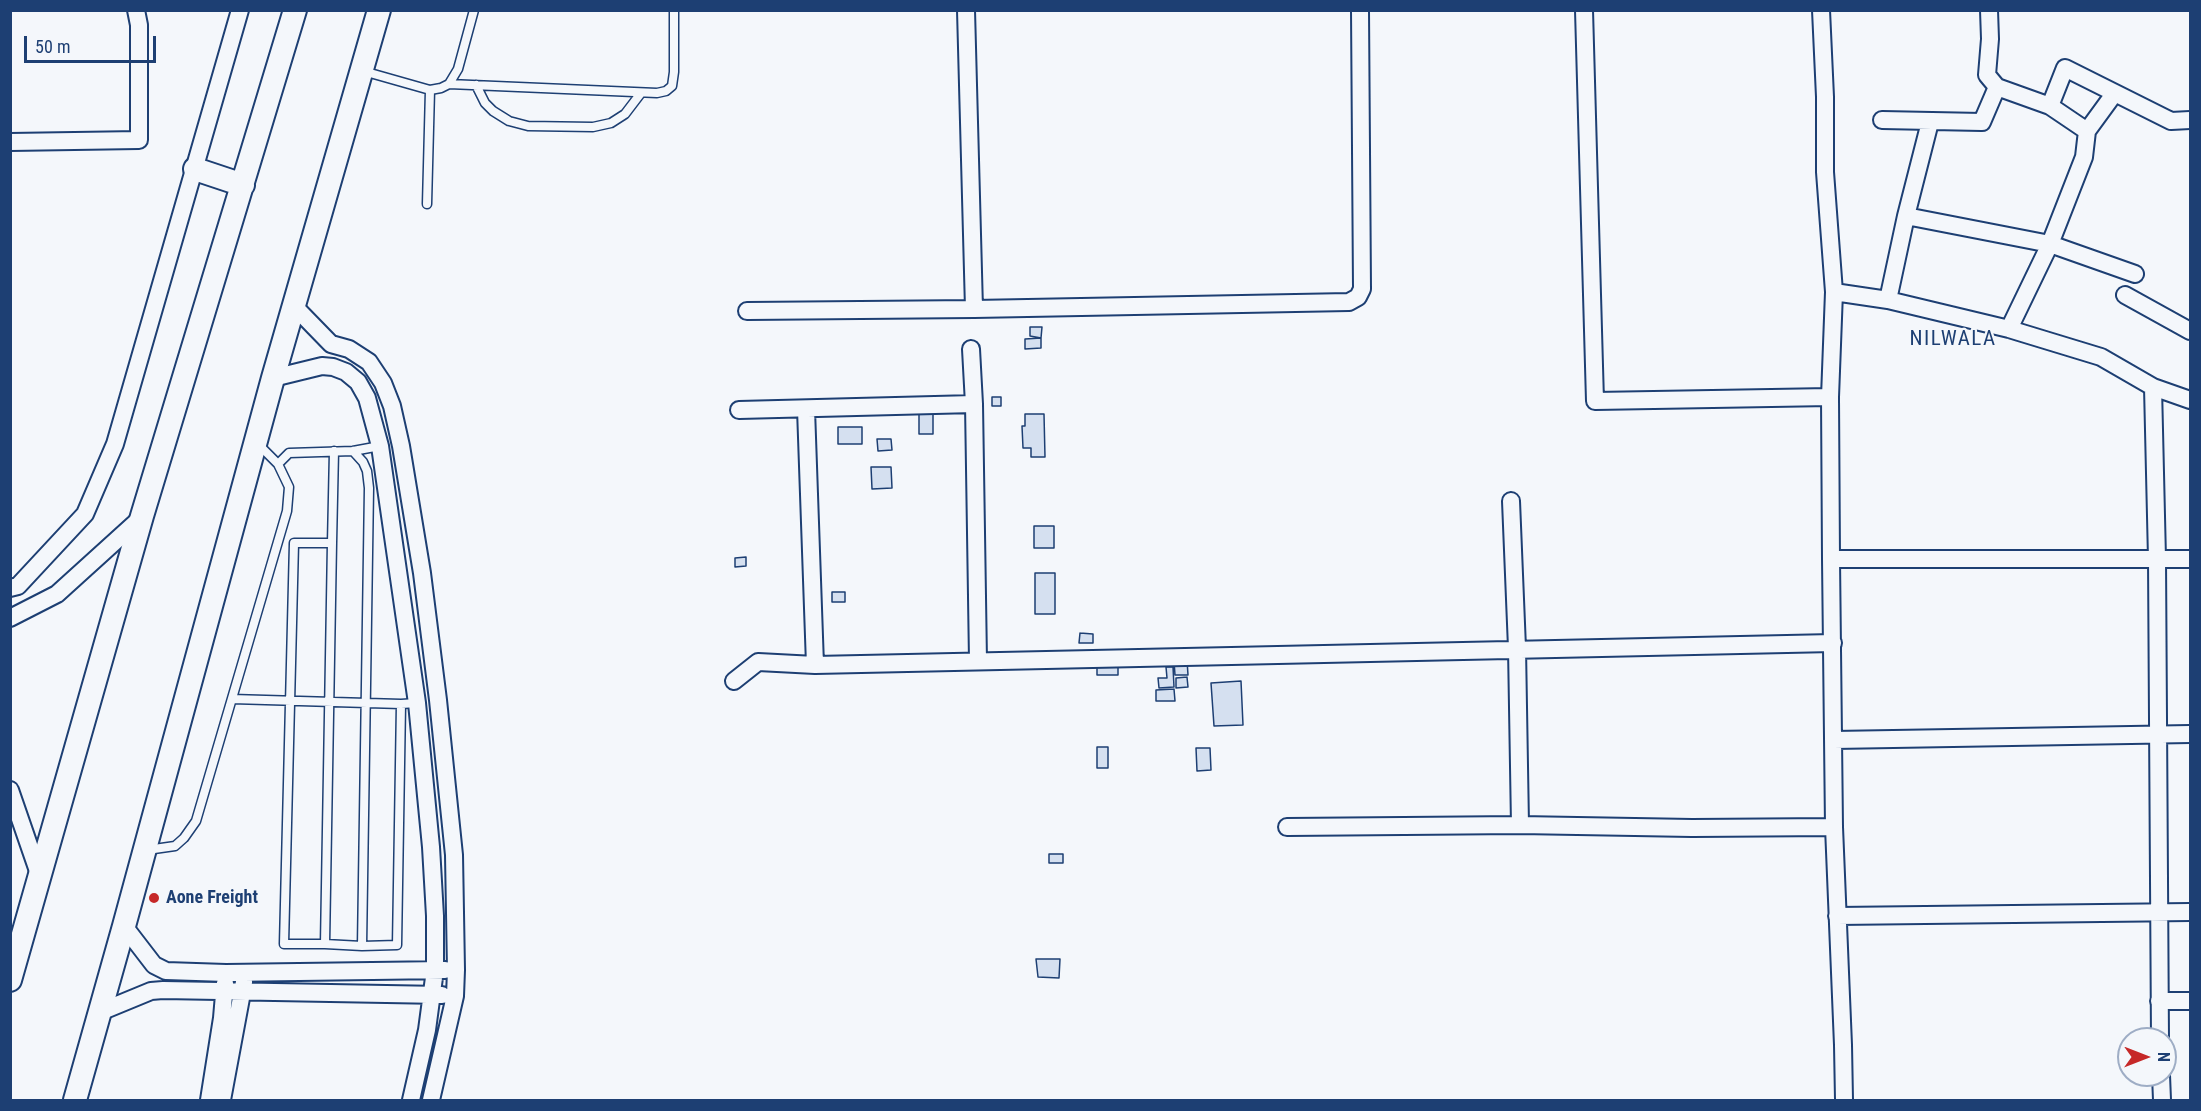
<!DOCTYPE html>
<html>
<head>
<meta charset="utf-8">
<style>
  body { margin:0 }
  #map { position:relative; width:2201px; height:1111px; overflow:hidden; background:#f4f7fb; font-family:"Roboto Condensed",sans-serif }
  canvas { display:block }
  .frame { position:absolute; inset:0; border:12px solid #1d3f73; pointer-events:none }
  .north { position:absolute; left:2117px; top:1027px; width:60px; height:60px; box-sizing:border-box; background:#f4f7fb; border:2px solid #9eadc5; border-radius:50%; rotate:90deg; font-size:16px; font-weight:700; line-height:24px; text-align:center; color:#1d3f73 }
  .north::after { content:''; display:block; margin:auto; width:21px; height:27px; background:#c62828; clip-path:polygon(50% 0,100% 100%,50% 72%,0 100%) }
  .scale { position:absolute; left:24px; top:36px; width:132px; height:27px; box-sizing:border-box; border:3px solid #1d3f73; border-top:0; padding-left:8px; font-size:18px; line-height:21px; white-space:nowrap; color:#1d3f73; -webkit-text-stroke:4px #f4f7fb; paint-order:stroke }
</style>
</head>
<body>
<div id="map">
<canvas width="2201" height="1111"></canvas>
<div class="frame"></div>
<div class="north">N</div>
<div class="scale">50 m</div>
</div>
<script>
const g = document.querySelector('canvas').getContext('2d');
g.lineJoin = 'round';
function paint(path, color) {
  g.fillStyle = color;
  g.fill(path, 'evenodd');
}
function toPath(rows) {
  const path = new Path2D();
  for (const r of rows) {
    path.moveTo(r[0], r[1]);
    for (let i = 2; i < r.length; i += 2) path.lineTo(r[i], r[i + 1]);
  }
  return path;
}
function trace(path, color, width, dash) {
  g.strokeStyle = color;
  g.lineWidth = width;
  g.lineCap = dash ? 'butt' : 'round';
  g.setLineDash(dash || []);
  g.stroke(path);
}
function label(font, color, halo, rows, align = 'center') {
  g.font = font + ' "Roboto Condensed",sans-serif';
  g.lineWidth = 4.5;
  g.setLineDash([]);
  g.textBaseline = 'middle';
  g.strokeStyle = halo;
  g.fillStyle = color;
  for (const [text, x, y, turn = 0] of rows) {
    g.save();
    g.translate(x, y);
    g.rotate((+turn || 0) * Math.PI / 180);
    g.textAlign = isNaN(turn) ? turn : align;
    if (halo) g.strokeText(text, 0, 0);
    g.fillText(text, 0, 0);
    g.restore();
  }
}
const building = toPath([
  [1030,327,1042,327,1041,338,1030,336,1030,327],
  [1041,338,1041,348,1025,349,1025,339,1041,338],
  [992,397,1001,397,1001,406,992,406,992,397],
  [919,411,933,411,933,434,919,434,919,411],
  [1025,414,1044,414,1045,457,1031,457,1031,448,1023,448,1022,426,1025,426,1025,414],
  [838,427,862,427,862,444,838,444,838,427],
  [877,439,891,439,892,450,878,451,877,439],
  [871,467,891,467,892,488,872,489,871,467],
  [1034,526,1054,526,1054,548,1034,548,1034,526],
  [746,557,746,566,735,567,735,558,746,557],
  [1035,573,1055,573,1055,614,1035,614,1035,573],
  [832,592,845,592,845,602,832,602,832,592],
  [1080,633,1093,634,1093,643,1079,643,1080,633],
  [1187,660,1188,675,1175,675,1174,661,1187,660],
  [1097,663,1118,663,1118,675,1097,675,1097,663],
  [1166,667,1173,667,1174,687,1159,688,1158,678,1167,678,1166,667],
  [1187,677,1188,687,1176,688,1176,678,1187,677],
  [1241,681,1243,725,1214,726,1211,683,1241,681],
  [1174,689,1175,701,1156,701,1156,690,1174,689],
  [1097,747,1108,747,1108,768,1097,768,1097,747],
  [1196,748,1210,748,1211,770,1197,771,1196,748],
  [1049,854,1063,854,1063,863,1049,863,1049,854],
  [1036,959,1060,959,1059,978,1038,977,1036,959]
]);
paint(building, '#d5e0f0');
trace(building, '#1d3f73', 1.5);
const lane = toPath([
  [363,71,430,90,441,88,449,84,458,69,474,10],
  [449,84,657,93,666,91,672,86,674,72,674,10],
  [476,85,485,103,493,111,509,121,528,126,593,127,611,123,625,114,641,93],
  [427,204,430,90],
  [278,464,289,453,353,451,380,446],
  [332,543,294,543,284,944,325,944,332,543,334,451],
  [232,699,401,704,417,703],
  [147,850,175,846,184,838,196,821,287,511,289,487,278,464,258,444],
  [325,944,362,946,369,488,367,471,363,462,353,451],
  [362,946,397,945,401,704]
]);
const street = toPath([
  [966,10,974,309],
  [1584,10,1595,401,1830,397],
  [1821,10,1825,97,1825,172,1834,292,1830,397,1831,559,1834,827,1843,1045,1844,1100],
  [1989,10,1990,39,1987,75,1997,87,2050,106,2087,131],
  [2050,106,2065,68,2171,121,2190,120],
  [1882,120,1982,122,1997,87],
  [10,142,139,140,139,25,136,10],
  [1906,216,2050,244,2135,274],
  [1834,292,1888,300,2009,329,2101,357,2153,387,2190,400],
  [2125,295,2190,331],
  [1888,300,1906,216,1930,122],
  [294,306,331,344,349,349,369,362,383,383,392,406,401,446,422,573,438,700,454,855,456,970,455,996,431,1100],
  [747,311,974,309,1349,302,1358,297,1362,289,1360,10],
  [2009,329,2050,244,2084,157,2087,131,2114,94],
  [971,349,974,404,978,661],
  [273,378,322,366,333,367,346,372,358,382,367,398,380,446,417,703,431,847,435,916,435,970,427,1030,411,1100],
  [2153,387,2157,559,2160,1039],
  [806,409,815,665],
  [739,410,974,404],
  [1511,501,1517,648,1520,825],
  [1831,559,2190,559],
  [10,588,18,586,85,514,115,444,240,10],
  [10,618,57,594,142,517],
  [734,681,758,662,815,665,1833,643],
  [1834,740,2190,734],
  [10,790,39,874],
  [1287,827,1520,825,1692,828,1834,827],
  [1837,916,2190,912],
  [124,926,154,965,166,971,226,973,445,970],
  [2159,1001,2190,1001],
  [100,1012,151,991,163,990,442,995],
  [2161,1075,2162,1100],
  [209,1100,222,1018,225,983],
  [222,1100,244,982]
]);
const secondary = toPath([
  [195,169,243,185],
  [10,980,142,516,295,10],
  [75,1100,124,926,273,378,379,10]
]);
trace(lane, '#1d3f73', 11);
trace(street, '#1d3f73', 20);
trace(secondary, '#1d3f73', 26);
trace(lane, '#f4f7fb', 8);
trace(street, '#f4f7fb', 16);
trace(secondary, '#f4f7fb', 22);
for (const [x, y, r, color] of [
  [154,898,6,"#c62828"]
]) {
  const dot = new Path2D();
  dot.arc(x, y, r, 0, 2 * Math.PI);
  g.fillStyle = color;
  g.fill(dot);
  trace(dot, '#f4f7fb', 2);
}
label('bold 18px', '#1d3f73', '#f4f7fb', [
  ["Aone Freight",166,898]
], 'left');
g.letterSpacing = '1.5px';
label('21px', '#1d3f73', '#f4f7fb', [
  ["NILWALA",1953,340]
]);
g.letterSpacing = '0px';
</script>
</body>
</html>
